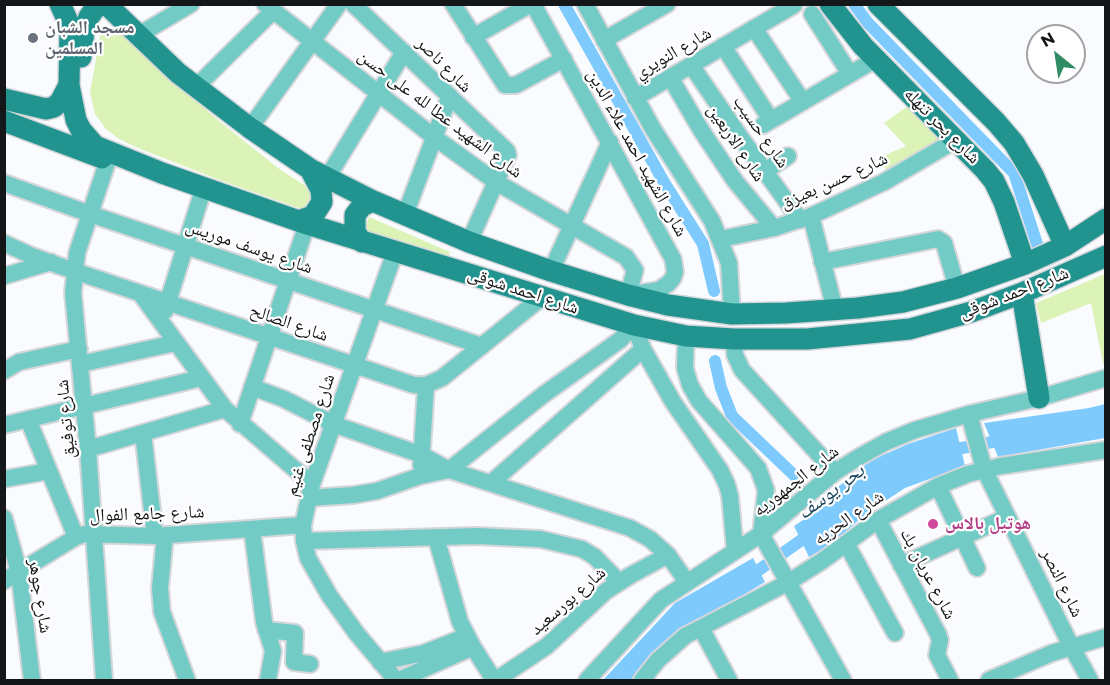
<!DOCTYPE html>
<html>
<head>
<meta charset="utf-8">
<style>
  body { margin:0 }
  #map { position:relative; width:1110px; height:685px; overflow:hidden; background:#f9fbff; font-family:Montserrat,sans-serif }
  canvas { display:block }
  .frame { position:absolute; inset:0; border:6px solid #151617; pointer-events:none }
  .north { position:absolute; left:1026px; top:24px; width:60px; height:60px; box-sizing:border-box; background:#fff; border:2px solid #a1a2a2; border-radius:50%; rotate:330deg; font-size:16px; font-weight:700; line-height:24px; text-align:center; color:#151617 }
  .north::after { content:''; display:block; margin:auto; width:21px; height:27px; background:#308c62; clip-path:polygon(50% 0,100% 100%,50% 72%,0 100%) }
</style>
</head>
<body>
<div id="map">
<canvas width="1110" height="685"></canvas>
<div class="frame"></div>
<div class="north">N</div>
</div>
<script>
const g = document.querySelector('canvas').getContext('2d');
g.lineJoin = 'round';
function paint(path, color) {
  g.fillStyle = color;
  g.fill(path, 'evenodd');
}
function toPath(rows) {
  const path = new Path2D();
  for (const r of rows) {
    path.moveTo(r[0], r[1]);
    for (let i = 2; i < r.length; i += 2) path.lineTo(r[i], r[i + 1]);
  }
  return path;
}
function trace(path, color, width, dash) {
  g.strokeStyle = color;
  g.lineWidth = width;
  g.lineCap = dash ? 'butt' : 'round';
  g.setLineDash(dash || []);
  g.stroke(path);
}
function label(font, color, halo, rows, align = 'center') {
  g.font = font + ' Montserrat,"Noto Naskh Arabic",sans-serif';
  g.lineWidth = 4.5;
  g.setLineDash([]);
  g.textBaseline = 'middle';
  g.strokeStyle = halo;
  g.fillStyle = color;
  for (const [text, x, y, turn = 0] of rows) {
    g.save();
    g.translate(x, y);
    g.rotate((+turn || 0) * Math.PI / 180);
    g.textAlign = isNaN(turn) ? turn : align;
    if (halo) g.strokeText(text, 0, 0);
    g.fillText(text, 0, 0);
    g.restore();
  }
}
paint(toPath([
  [112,27,219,121,282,171,317,193,310,212,217,179,138,148,119,139,105,128,95,114,90,92,101,32],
  [908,106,941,141,916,158,886,170,879,158,906,146,884,123],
  [369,217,450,252,446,263,364,234],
  [1105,274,1106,363,1103,364,1091,303,1041,323,1036,303]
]), '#dbf3b6');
paint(toPath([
  [1105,404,1105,438,998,457,984,423,1089,408],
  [956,428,965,466,905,488,867,513,830,545,809,557,794,526,811,515,839,486,872,460,908,444],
  [753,558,765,582,681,632,636,680,603,680,675,603]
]), '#7fcafc');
trace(toPath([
  [564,4,665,184,703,244,714,291],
  [854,4,868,23,1014,173,1039,250],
  [715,361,721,388,732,416,797,478],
  [947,451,1007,439],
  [746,579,813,532]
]), '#7fcafc', 12);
const minor = toPath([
  [265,4,434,137,496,182,626,257,635,270,628,295,659,290,669,283,673,278,675,272,673,259,533,4],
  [353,4,507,151,508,155,469,242],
  [453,4,505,85,516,85,564,59],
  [585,4,653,129,712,221,729,263,732,314],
  [812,14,850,74],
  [754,28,803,102],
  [137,36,191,4],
  [473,37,531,4],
  [604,40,667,4],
  [723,46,771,120],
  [691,65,741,138,800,220],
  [670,77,701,130,735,181,774,228],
  [196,87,273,11],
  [635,98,794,5],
  [763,125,876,59],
  [250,128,339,4],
  [765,171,788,156],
  [327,178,404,52],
  [4,183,90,214,482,346],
  [405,215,449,98],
  [811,216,835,310],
  [721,239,774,228,811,216,884,182,956,140],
  [4,243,32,256,74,271,414,385,426,385,442,378,541,298],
  [395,252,312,484,303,525,304,541,308,558,329,595,357,634,396,680],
  [822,262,938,239,944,243,957,288],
  [551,271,610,142],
  [4,276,51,262],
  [140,293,225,409,312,484],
  [165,311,204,187],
  [686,336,685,368,690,385,699,401,758,468,766,490,761,534,843,680],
  [734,339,735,355,742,370,835,472],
  [80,364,175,343],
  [4,371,19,362,79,349],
  [252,387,284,399,333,424,422,455,449,470,630,528,650,539,668,555,687,582],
  [969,414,984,469,1071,646,1090,680],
  [28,419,76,537],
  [240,424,307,224],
  [4,425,201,378],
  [143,433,155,536],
  [88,449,225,409],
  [421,465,426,385],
  [4,479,49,471],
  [491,483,643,349],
  [938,486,977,568],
  [309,498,353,495,377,491,420,476,449,470,543,395,620,340,634,325,643,349,673,402,720,470,727,485,730,496,735,550],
  [4,518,19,572,32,680],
  [878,520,938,634,940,640,937,655,950,680],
  [252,529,264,622,273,651,268,680],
  [165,535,160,588,162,612,187,680],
  [436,537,460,622,473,647,494,680],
  [304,541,477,536,540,539,582,549,595,557,619,582],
  [846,543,895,633],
  [901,565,1007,517],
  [4,581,76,537,85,534,155,536,303,525],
  [701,628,729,680],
  [266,630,295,633,294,662,310,664],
  [380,662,424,653,467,636],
  [104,680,88,449,73,293,77,253,108,160],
  [399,680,473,647],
  [496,680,547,646,606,591,631,575,668,555],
  [587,680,661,600,761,534,835,472,859,457,886,442,915,430,969,414,1039,398,1106,378],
  [642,680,658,660,685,636,789,582,822,561,878,520,938,486,968,474,1001,466,1106,450],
  [989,680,1052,653,1106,637]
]);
const major = toPath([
  [60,4,70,26,69,85,76,120,81,130,95,146,162,173,307,224,634,325,686,336,734,339,807,339,910,329,971,312,1022,293,1106,256],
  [106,4,178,73,250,128,310,169,373,201,469,242,551,271,628,295,668,305,732,314,786,313,858,308,903,302,957,288,1025,264,1065,246,1106,219],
  [830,4,863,46,985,170,994,181,1004,202,1025,264],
  [878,4,996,122,1014,143,1033,175,1065,246],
  [81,57,84,30,89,17,98,4],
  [4,99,46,109,54,107,60,102,69,85],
  [4,121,102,158],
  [299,221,313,216,322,202,321,190,310,169],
  [362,242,355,232,355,215,362,206,373,201],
  [1022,293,1039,398]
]);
trace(minor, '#d5d6da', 20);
trace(major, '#d5d6da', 24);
trace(minor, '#73cbc6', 16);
trace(major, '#229490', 21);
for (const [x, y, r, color] of [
  [33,38,6,"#6b7280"],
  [933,524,6,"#d1479c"]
]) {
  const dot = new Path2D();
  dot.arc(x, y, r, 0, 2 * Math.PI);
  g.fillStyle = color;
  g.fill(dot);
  trace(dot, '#fff', 2);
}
label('bold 18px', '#5b616d', '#fff', [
  ["مسجد الشبان",45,28],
  ["المسلمين",45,49]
], 'left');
label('18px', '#151617', '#fff', [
  ["شارع النويري",673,53,-30],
  ["شارع ناصر",444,65,45],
  ["شارع الشهيد عطا لله على حسن",440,114,37],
  ["شارع بحر تنهله",942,126,45],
  ["شارع حسيب",761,132,55],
  ["شارع الاربعين",736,143,56],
  ["شارع الشهيد احمد علاء الدين",637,153,61],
  ["شارع حسن بعيزق",834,181,-24],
  ["شارع يوسف موريس",249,247,19],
  ["شارع احمد شوقى",523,291,18],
  ["شارع احمد شوقى",1014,293,-21],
  ["شارع الصالح",289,323,19],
  ["شارع توفيق",66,419,-95],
  ["شارع مصطفى غنيم",310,435,-72],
  ["شارع الجمهوريه",796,481,-38],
  ["شارع جامع الفوال",147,514,-2],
  ["شارع الحريه",849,518,-35],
  ["شارع عريان بك",928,574,62],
  ["شارع النصر",1062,583,64],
  ["شارع جوهر",40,596,81],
  ["شارع بورسعيد",568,601,-41]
]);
label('bold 18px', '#b23c85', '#fff', [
  ["هوتيل بالاس",945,524]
], 'left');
label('italic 20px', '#1b445e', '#fff', [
  ["بحر يوسف",831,492,-37]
]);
</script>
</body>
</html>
